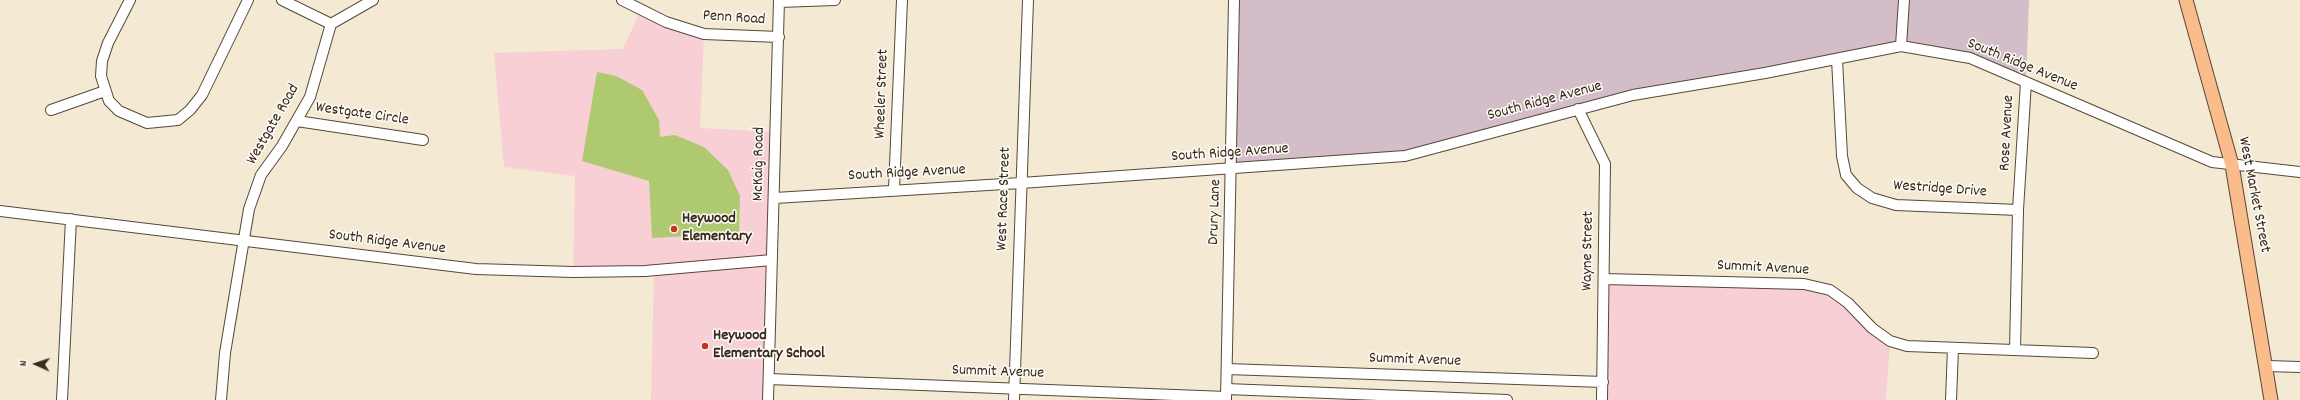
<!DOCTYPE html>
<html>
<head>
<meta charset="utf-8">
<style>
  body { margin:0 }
  #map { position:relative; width:2300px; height:400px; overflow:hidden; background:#f4ead4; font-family:Dekko,sans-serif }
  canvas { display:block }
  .north { position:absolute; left:16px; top:344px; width:40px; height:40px; -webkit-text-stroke:3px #fdfcf7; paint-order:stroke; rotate:273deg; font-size:11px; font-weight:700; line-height:16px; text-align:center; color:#3b2a1e }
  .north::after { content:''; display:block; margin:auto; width:14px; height:18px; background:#3b2a1e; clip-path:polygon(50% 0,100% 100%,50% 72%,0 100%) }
</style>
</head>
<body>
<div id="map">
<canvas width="2300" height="400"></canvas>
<div class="north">N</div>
</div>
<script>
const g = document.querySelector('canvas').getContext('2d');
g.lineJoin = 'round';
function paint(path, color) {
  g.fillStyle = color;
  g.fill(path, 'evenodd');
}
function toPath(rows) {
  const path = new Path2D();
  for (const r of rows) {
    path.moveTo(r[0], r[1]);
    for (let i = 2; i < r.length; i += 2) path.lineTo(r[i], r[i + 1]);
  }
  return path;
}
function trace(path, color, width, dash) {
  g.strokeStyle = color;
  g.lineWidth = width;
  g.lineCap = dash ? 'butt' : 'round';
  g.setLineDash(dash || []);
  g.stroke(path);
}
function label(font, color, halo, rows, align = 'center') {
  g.font = font + ' Dekko,sans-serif';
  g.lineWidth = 3;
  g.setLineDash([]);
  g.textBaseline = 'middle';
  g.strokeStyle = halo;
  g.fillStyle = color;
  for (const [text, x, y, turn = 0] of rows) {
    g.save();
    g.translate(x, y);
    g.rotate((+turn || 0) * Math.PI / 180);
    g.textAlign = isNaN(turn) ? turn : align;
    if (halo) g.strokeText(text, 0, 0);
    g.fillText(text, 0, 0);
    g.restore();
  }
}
paint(toPath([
  [641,9,704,34,700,128,776,132,768,400,651,400,654,270,573,272,575,176,504,167,494,53,623,49],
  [1604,279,1768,282,1830,290,1890,341,1886,400,1602,400]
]), '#f7cfd4');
paint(toPath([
  [1234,0,2029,0,2026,82,1970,58,1901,46,1633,95,1405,156,1232,169]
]), '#d2bdc8');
paint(toPath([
  [597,72,616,76,642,90,659,120,660,137,675,135,704,147,728,170,740,196,739,233,652,238,649,181,582,161]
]), '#afc970');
const minor = toPath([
  [130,0,108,43,102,61,101,76,109,101,119,111,147,123,178,120,190,110,202,95,248,0],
  [282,0,331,24],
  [622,0,666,22,704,34,779,37],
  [779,2,835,0],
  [331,24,373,0],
  [1901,46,1904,0],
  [1837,59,1842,156,1846,175,1857,188,1872,198,1896,205,2018,210],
  [1578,109,1605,164,1602,400],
  [51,110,105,91],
  [297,121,423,140],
  [894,189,902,0],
  [775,198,1021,183,1405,156,1633,95,1765,73,1901,46,1970,58,2212,162,2300,172],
  [0,211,476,269,573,272,645,271,772,260],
  [1604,279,1804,284,1830,290,1848,303,1872,328,1890,341,1907,346,2093,353],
  [2015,350,2018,210,2026,82],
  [2267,366,2300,367],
  [1227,369,1603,382],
  [769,379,1226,397],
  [1226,389,1507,400],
  [62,400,71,219],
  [221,400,225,353,249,209,261,175,282,146,310,97,331,24],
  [768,400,779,0],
  [1014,400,1028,0],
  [1226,400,1234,0],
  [1951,400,1953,348]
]);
const major = toPath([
  [2186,0,2232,165,2271,400]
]);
trace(minor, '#574739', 12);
trace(major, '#574739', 15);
trace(minor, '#fff', 10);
trace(major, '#f9bc8a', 13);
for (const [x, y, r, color] of [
  [674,229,4,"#c8321e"],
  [705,346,4,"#c8321e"]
]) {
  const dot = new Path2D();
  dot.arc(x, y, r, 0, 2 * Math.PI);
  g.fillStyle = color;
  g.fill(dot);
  trace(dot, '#fdfcf7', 1.5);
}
label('16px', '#3b2a1e', '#fdfcf7', [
  ["Penn Road",734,19,4],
  ["South Ridge Avenue",2022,66,22],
  ["Wheeler Street",883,94,-88],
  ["South Ridge Avenue",1545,102,-15],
  ["Westgate Circle",362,115,8],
  ["Westgate Road",274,125,-60],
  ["Rose Avenue",2008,133,-87],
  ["South Ridge Avenue",1230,154,-4],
  ["McKaig Road",760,164,-89],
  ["South Ridge Avenue",907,174,-3],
  ["Westridge Drive",1940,190,4],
  ["West Market Street",2253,195,79],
  ["West Race Street",1005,199,-88],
  ["Drury Lane",1216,212,-88],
  ["South Ridge Avenue",387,243,7],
  ["Wayne Street",1589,251,-89],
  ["Summit Avenue",1763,269,3],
  ["Summit Avenue",1415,361,2],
  ["Summit Avenue",998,373,2]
]);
label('bold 16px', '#3b2a1e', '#fdfcf7', [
  ["Heywood",682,220],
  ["Elementary",682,238],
  ["Heywood",713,337],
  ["Elementary School",713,355]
], 'left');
</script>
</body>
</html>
